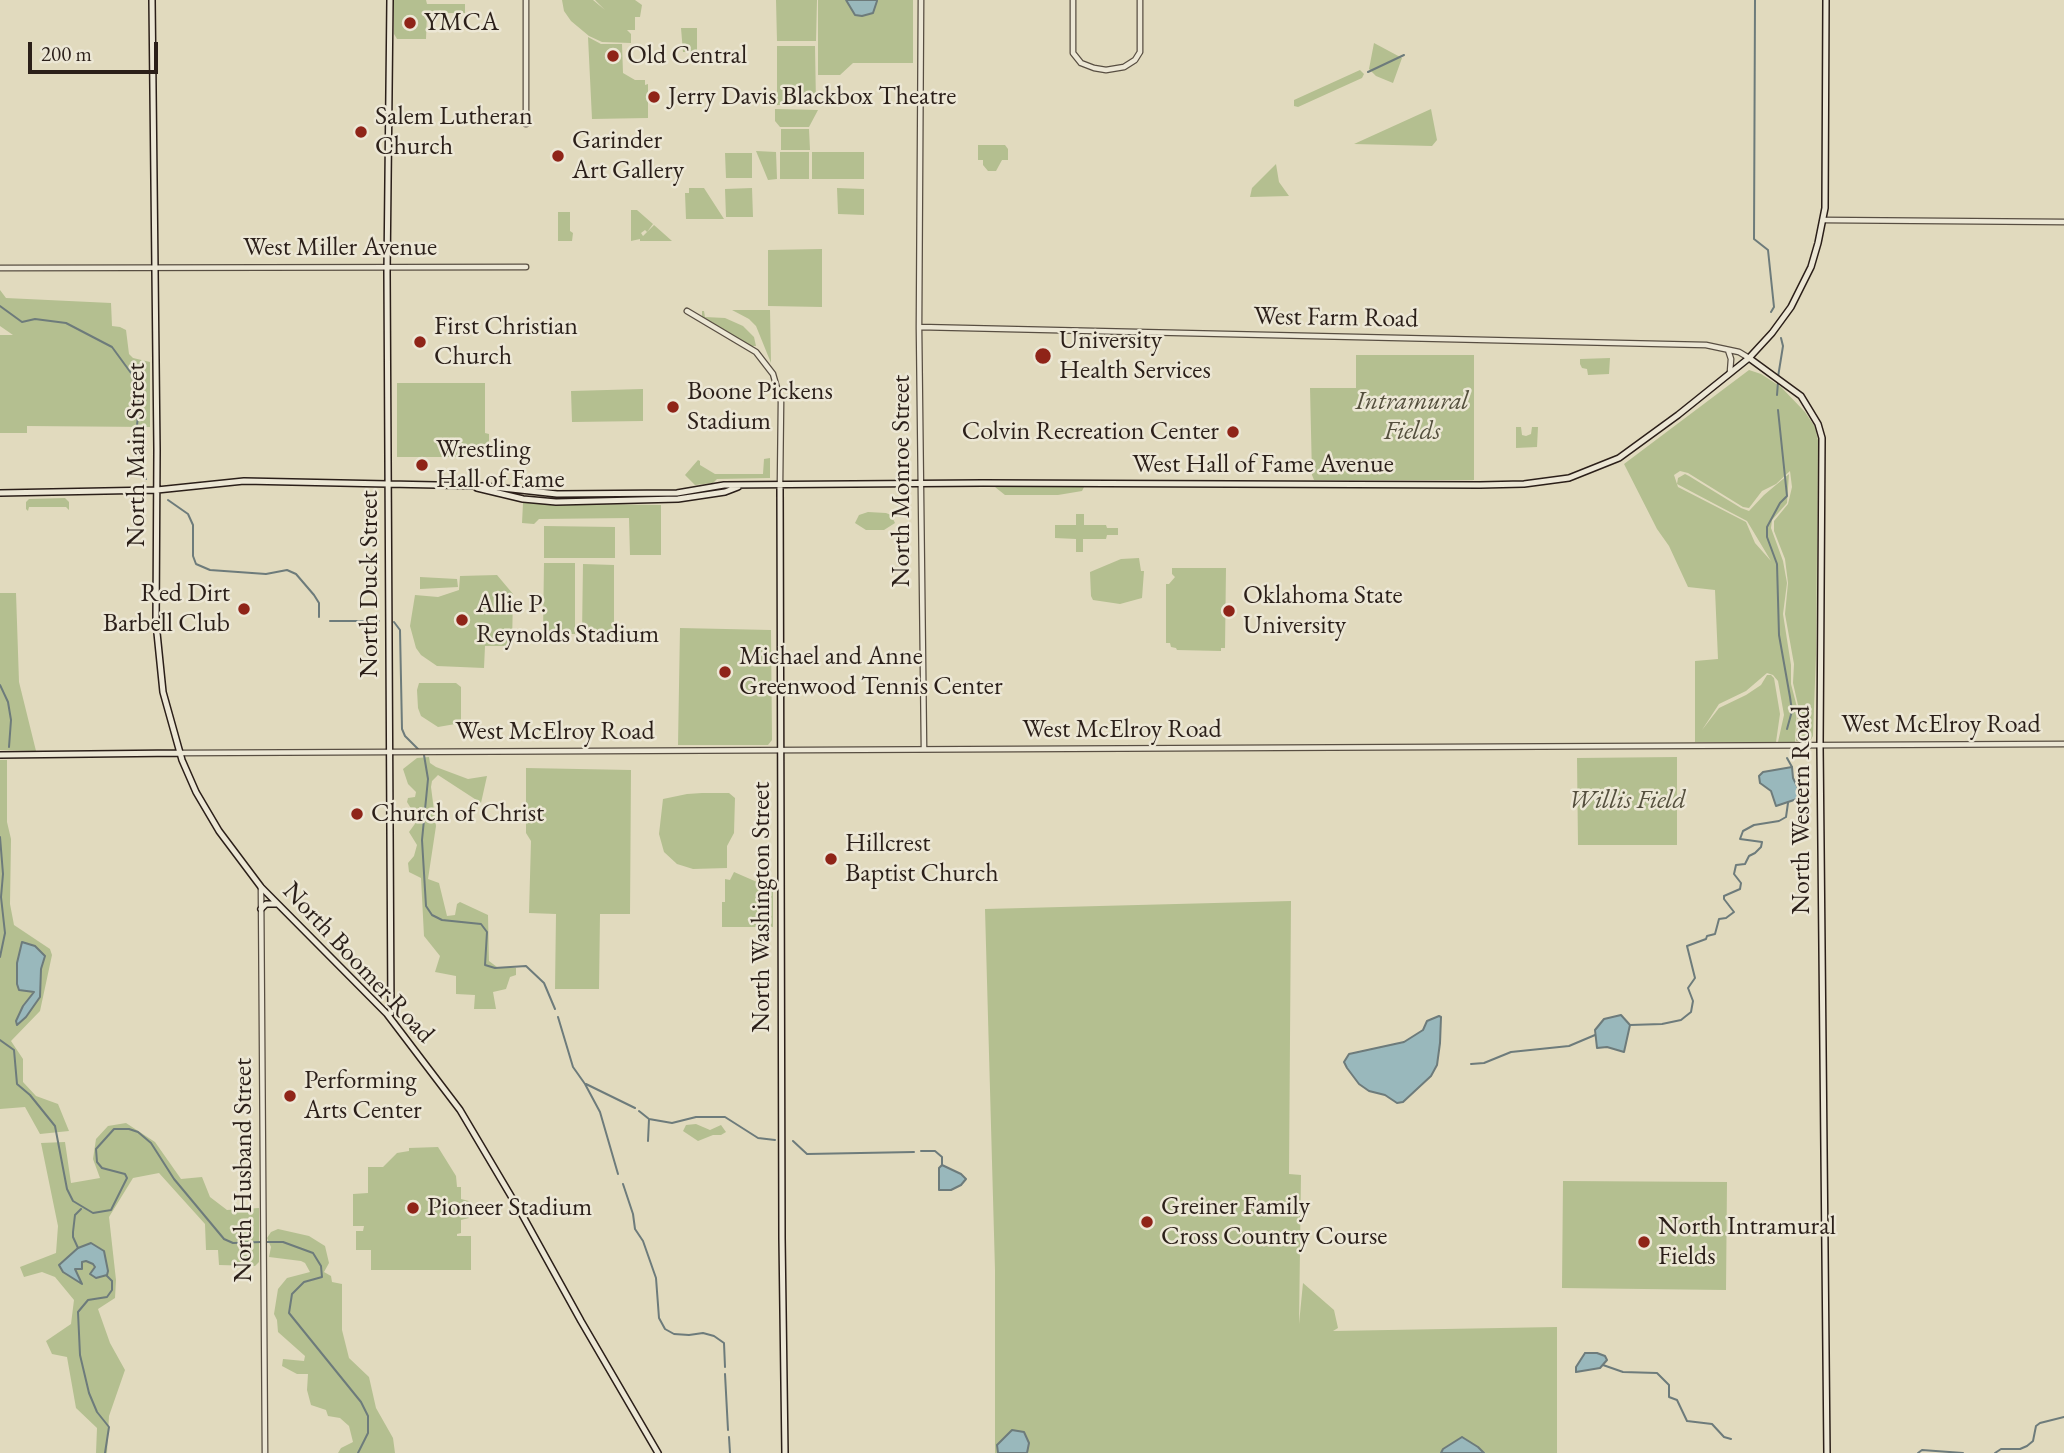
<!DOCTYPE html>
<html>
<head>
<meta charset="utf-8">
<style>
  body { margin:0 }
  #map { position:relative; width:2064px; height:1453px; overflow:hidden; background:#e1dabe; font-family:"EB Garamond",serif }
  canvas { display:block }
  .scale { position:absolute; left:28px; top:42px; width:130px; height:32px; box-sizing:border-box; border:4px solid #2b1f19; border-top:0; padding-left:9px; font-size:21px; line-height:24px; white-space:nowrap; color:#2b1f19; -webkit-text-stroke:5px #ece7d5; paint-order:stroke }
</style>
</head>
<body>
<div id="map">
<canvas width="2064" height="1453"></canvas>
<div class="scale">200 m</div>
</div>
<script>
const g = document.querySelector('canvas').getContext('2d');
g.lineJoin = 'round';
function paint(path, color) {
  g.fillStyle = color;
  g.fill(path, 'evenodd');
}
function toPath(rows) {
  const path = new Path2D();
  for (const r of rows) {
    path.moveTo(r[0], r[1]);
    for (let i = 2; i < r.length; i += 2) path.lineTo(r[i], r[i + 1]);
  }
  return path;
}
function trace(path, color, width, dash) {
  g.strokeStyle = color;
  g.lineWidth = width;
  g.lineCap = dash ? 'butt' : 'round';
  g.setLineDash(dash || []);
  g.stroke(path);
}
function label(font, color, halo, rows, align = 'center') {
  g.font = font + ' "EB Garamond",serif';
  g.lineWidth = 5;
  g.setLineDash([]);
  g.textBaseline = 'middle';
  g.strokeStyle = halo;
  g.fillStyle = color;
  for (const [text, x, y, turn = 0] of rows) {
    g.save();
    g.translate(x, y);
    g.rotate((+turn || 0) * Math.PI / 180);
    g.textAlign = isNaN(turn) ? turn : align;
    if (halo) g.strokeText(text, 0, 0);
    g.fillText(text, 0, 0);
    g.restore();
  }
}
paint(toPath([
  [394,0,426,0,427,4,465,4,465,13,427,13,426,39,397,39,394,34],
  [562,0,593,0,605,10,595,0,635,0,642,5,640,17,635,17,635,30,627,30,631,34,631,43,602,42,589,36,571,21,564,11],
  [776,0,817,0,816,41,777,41],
  [818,0,913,0,913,63,853,63,840,75,818,75],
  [681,28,697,28,697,52,683,52],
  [588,37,601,44,622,44,623,73,635,80,645,80,645,85,648,84,648,118,592,119],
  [1374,43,1402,58,1393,83,1376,76,1369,69],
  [777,46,815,46,816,104,777,105],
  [1360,70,1364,74,1362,78,1298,107,1294,106,1294,100],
  [775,109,818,110,809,127,780,127,775,121],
  [1431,109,1437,140,1432,146,1354,144],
  [781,129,809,129,810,150,781,150],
  [978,145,1005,145,1008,149,1008,160,1002,160,996,171,988,171,983,165,983,160,978,160],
  [756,151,776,152,777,179,768,180],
  [780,152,809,152,809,179,780,179],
  [812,152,864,152,864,179,812,179],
  [725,153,752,153,752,178,726,178],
  [1276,164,1279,182,1289,196,1250,197,1252,188],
  [689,188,704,188,724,219,686,219,685,193,689,193],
  [752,188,753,217,726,217,725,189],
  [837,188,864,189,864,215,838,214],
  [631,210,637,210,653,224,647,232,645,230,641,233,643,236,654,225,672,241,640,241,640,239,631,241],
  [558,212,570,212,570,231,573,233,572,241,558,241],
  [822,249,822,307,768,306,768,250],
  [0,273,0,290,6,298,111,303,112,326,120,327,126,330,129,354,133,358,150,362,150,427,27,426,27,433,0,433,0,335,13,335,0,326],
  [732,310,770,310,771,363,756,326,749,319],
  [702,311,704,311,705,317,725,318,743,326,754,337,756,346,751,346,702,317],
  [1356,355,1474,355,1474,480,1314,480,1312,475,1310,388,1356,388],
  [1610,358,1609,374,1588,375,1587,369,1582,368,1580,364,1580,359],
  [1749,370,1761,374,1781,387,1805,412,1815,427,1818,440,1816,654,1813,736,1810,741,1796,741,1798,705,1793,683,1794,664,1785,614,1788,583,1785,559,1774,531,1774,521,1788,504,1792,487,1790,471,1776,484,1762,491,1749,508,1743,507,1688,473,1680,471,1674,475,1678,487,1746,522,1755,543,1771,561,1747,521,1677,484,1678,478,1685,474,1689,476,1741,508,1749,511,1764,495,1789,474,1787,503,1772,520,1771,528,1783,561,1787,583,1783,614,1791,665,1791,684,1797,707,1795,742,1778,742,1784,715,1778,681,1773,675,1767,673,1746,691,1719,704,1702,730,1719,708,1746,695,1761,685,1767,675,1771,675,1774,678,1780,714,1776,742,1695,742,1695,661,1718,659,1715,590,1688,587,1669,546,1657,529,1624,464],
  [397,383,485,383,485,433,489,434,489,457,397,457],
  [643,389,643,421,572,422,571,391],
  [1516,427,1521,427,1522,435,1526,436,1531,434,1532,427,1538,427,1537,447,1516,448],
  [770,458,770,478,717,479,713,483,695,485,685,475,698,460,700,461,700,465,715,474,763,474,764,459],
  [990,483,1086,483,1082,491,1058,495,1005,495],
  [65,498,69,502,69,510,66,507,29,507,28,511,26,509,26,502,29,499],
  [523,503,661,505,661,555,630,555,629,518,539,519,534,524,522,523],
  [868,512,886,513,891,515,895,523,884,530,866,530,855,523,859,515],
  [1076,514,1084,514,1084,525,1106,525,1107,528,1118,528,1118,535,1107,535,1106,539,1083,539,1083,552,1076,552,1076,539,1055,538,1055,525,1076,525],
  [544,526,615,527,615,558,544,558],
  [1139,558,1141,571,1144,571,1142,598,1120,604,1093,600,1091,596,1090,572,1121,559],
  [544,563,575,563,575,634,543,634],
  [583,564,614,565,614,636,582,635],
  [1172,568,1226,568,1225,648,1221,648,1221,651,1177,650,1176,648,1171,647,1170,643,1166,643,1166,584,1169,584,1175,577,1172,574],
  [497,575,513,594,512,646,485,646,484,668,437,666,421,655,416,648,410,626,415,595,438,597,459,590,460,576],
  [420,577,457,579,458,587,420,589],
  [0,593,16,593,19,682,36,751,0,750],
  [680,628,771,630,772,740,768,745,678,745],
  [419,683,456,683,461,687,461,723,438,727,421,716,418,708,417,690],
  [429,757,430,763,436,767,468,779,487,776,481,803,438,775,432,781,431,787,436,826,428,879,439,883,447,916,455,915,457,904,460,902,488,915,489,961,497,967,516,968,516,975,510,977,506,989,493,992,496,1009,474,1009,475,995,456,994,456,976,435,972,440,956,424,936,421,878,409,872,408,863,414,856,417,845,409,832,417,821,408,815,408,810,412,810,407,802,408,798,415,797,416,792,408,784,403,769,417,758],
  [1677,757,1677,845,1578,845,1577,758],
  [0,760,7,760,7,822,11,839,10,904,14,925,50,949,52,955,40,1011,11,1041,23,1059,23,1082,36,1096,58,1104,69,1131,40,1134,25,1107,0,1109],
  [526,768,631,770,630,914,600,914,599,989,555,989,556,914,529,913,531,841,526,833],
  [702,793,729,793,735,798,734,833,727,846,727,868,693,869,677,864,664,852,659,834,663,799,687,794],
  [734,872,773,889,773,927,722,927,722,902,725,902,725,879,730,880],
  [1291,901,1289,1174,1301,1175,1299,1324,1303,1283,1334,1310,1338,1328,1333,1331,1557,1327,1557,1453,995,1453,995,1270,985,909],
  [126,1123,155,1142,181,1179,202,1177,210,1197,227,1210,259,1208,259,1262,255,1266,219,1265,218,1250,206,1250,205,1224,159,1173,133,1178,109,1217,116,1280,115,1298,98,1309,110,1343,125,1370,109,1416,107,1453,96,1453,97,1428,76,1408,67,1357,52,1354,46,1341,71,1324,74,1300,55,1277,42,1272,24,1277,20,1267,56,1253,58,1226,41,1143,65,1142,71,1183,100,1178,93,1159,96,1139,108,1126],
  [696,1124,710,1130,721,1125,726,1132,721,1135,713,1135,698,1141,683,1131,686,1125],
  [438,1147,456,1176,457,1187,461,1187,461,1199,469,1201,472,1206,469,1218,461,1220,461,1233,457,1234,457,1236,471,1236,471,1270,371,1270,371,1250,356,1250,356,1231,363,1231,364,1226,353,1226,353,1194,368,1193,368,1167,383,1167,397,1153,409,1151,409,1148],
  [1563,1181,1727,1182,1726,1290,1562,1288],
  [278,1229,309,1236,325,1246,329,1263,324,1272,331,1276,332,1282,342,1284,342,1330,349,1358,369,1377,376,1408,393,1438,395,1453,338,1453,341,1448,353,1442,349,1426,340,1418,328,1416,326,1410,311,1405,307,1390,308,1374,297,1374,282,1366,283,1359,304,1361,305,1356,278,1332,277,1320,274,1314,278,1289,287,1278,310,1272,305,1263,301,1261,269,1257,271,1247,267,1238,271,1232]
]), '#b4bf90');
const water = toPath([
  [846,0,877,0,877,1,873,13,862,16,855,15,846,0],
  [1792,767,1793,778,1801,794,1800,798,1776,806,1771,791,1760,783,1759,776,1763,772,1792,767],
  [22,942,35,946,45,956,41,969,40,997,26,1017,17,1025,16,1021,23,1006,34,992,19,990,17,984,17,963,22,942],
  [1621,1015,1630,1025,1624,1052,1607,1047,1597,1048,1595,1030,1604,1019,1621,1015],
  [1439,1016,1441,1017,1440,1043,1437,1065,1431,1076,1403,1102,1397,1103,1385,1095,1369,1091,1359,1084,1347,1068,1344,1062,1349,1054,1404,1042,1423,1030,1427,1021,1439,1016],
  [942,1165,961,1174,966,1179,961,1185,951,1190,939,1190,939,1168,942,1165],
  [91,1243,104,1251,108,1271,107,1275,96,1278,90,1274,95,1267,93,1264,86,1261,82,1262,82,1269,75,1269,82,1284,63,1272,59,1265,78,1248,91,1243],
  [1585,1353,1597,1353,1605,1356,1607,1360,1600,1368,1576,1372,1576,1367,1585,1353],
  [1012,1430,1024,1432,1029,1443,1027,1453,998,1453,997,1445,1012,1430],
  [1462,1437,1478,1447,1484,1453,1441,1453,1443,1449,1462,1437]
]);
paint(water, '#99b8bc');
trace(water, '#6d7b7b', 2);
trace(toPath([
  [1755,0,1754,239,1768,250,1774,307,1771,312],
  [1368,72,1404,55],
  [0,306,22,322,35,319,66,323,112,347,131,373,137,389,139,403,137,426],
  [1778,377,1783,346,1781,338],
  [1777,395,1778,382],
  [1778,410,1787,496,1780,503,1767,527,1767,537,1777,564,1779,635,1790,697,1792,711,1787,729],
  [136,434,141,471,146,479],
  [168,500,188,514,193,525,193,556,196,564,210,570,266,574,287,570,296,574,314,595,319,603,319,617],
  [330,621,379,621],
  [394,622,400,630,402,729,405,736,420,751],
  [0,685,8,702,11,720,9,747],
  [424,755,428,779,422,840,426,906,432,915,442,920,481,924,487,932,485,965,495,968,526,966,544,983,555,1009],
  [1787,758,1792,767],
  [0,837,3,874,1,897,5,933,0,957],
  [558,1017,573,1067,585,1084,600,1112,618,1174],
  [1630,1025,1662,1024,1681,1020,1691,1012,1693,1001,1688,988,1695,978,1687,946,1706,939,1707,936,1715,934,1719,919,1726,918,1734,912,1724,899,1724,896,1740,889,1741,883,1734,874,1736,865,1745,864,1749,856,1755,853,1761,847,1762,842,1740,839,1743,831,1754,825,1779,821,1786,817,1788,803],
  [0,1040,14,1050,17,1084,30,1095,55,1126,67,1189,73,1201,93,1213,111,1210,127,1178,125,1174,102,1168,97,1162,96,1149,114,1129,129,1129,138,1132,151,1143,174,1179,224,1239,233,1243,261,1242],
  [1471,1064,1484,1063,1511,1052,1569,1046,1595,1035],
  [586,1084,635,1108],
  [639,1111,649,1119,648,1141],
  [649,1119,672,1123,696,1117,725,1117,758,1138,775,1140],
  [793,1141,807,1154,914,1152],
  [921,1151,935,1151,942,1157,942,1165],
  [623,1184,633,1214,635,1229,643,1241,656,1278,659,1318,665,1329,674,1334,689,1335,703,1333,714,1336,724,1343,725,1367],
  [266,1242,283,1242,313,1253,321,1266,322,1277,304,1282,292,1294,289,1313,361,1402,368,1416,368,1433,358,1453],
  [78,1248,73,1237,73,1232,75,1215,81,1209],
  [1603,1365,1623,1372,1657,1373,1669,1385,1669,1397,1677,1400,1687,1421,1712,1424,1724,1437,1731,1439],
  [725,1374,728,1430],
  [729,1437,730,1453],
  [105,1453,109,1427,97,1412,89,1393,80,1355,78,1312,88,1300,107,1297,112,1290,112,1281,107,1276],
  [1918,1453,1922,1450,1963,1453],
  [1995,1453,2001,1449,2020,1449,2027,1446,2033,1441,2036,1426,2040,1423,2064,1417]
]), '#6d7b7b', 2);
const tertiary = toPath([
  [526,0,526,124],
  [921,0,919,327,924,749],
  [1073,0,1073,53,1081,63,1094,68,1106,70,1124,67,1135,60,1140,52,1140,0],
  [1823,220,2064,222],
  [0,268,526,267],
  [687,311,756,352,773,374,781,402,780,485],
  [919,327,1706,345,1739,352,1749,358],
  [1728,350,1731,359,1730,372],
  [180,753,2064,744],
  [261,887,265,1453]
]);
const secondary = toPath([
  [152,0,157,450,156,623,163,692,182,760,196,792,219,831,261,887,387,1014,460,1110,524,1218,581,1321,658,1453],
  [390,0,387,272,391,1013],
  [1749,358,1801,396,1818,424,1822,438,1820,745,1827,1453],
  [780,485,782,1238,785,1453],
  [477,488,523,499,556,502,678,499,725,492,738,487],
  [0,493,157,490,244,481,484,486,557,494,677,493,724,485,983,483,1480,485,1524,484,1569,478,1619,458,1678,415,1749,358,1772,333,1791,307,1811,267,1818,243,1825,208,1826,0],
  [0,755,180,753],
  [261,909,266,904,276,904]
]);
trace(tertiary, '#584e42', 7);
trace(secondary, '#2b1f19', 8);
trace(tertiary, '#ece7d5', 4.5);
trace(secondary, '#ece7d5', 5);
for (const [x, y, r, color] of [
  [410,23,7,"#8f2418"],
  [613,56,7,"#8f2418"],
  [654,97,7,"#8f2418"],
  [361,132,7,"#8f2418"],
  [558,156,7,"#8f2418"],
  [420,342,7,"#8f2418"],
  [1043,356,9,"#8f2418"],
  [673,407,7,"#8f2418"],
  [1233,432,7,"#8f2418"],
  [422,465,7,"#8f2418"],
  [244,609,7,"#8f2418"],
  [1229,611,7,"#8f2418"],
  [462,620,7,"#8f2418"],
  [725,672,7,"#8f2418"],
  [357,814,7,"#8f2418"],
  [831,859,7,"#8f2418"],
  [290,1096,7,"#8f2418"],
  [413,1208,7,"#8f2418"],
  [1147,1222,7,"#8f2418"],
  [1644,1242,7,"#8f2418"]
]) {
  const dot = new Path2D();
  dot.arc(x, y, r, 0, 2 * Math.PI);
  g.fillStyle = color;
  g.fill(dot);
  trace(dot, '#ece7d5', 2.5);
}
label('26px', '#2b1f19', '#ece7d5', [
  ["YMCA",424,23],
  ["Old Central",627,56],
  ["Jerry Davis Blackbox Theatre",668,97],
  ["Salem Lutheran",375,117],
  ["Church",375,147],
  ["Garinder",572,141],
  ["Art Gallery",572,171],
  ["First Christian",434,327],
  ["Church",434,357],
  ["University",1059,341],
  ["Health Services",1059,371],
  ["Boone Pickens",687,392],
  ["Stadium",687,422],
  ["Colvin Recreation Center",1219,432,"right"],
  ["Wrestling",436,450],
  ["Hall of Fame",436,480],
  ["Red Dirt",230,594,"right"],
  ["Barbell Club",230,624,"right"],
  ["Oklahoma State",1243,596],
  ["University",1243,626],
  ["Allie P.",476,605],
  ["Reynolds Stadium",476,635],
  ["Michael and Anne",739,657],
  ["Greenwood Tennis Center",739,687],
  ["Church of Christ",371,814],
  ["Hillcrest",845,844],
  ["Baptist Church",845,874],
  ["Performing",304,1081],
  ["Arts Center",304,1111],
  ["Greiner Family",1161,1207],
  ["Cross Country Course",1161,1237],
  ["Pioneer Stadium",427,1208],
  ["North Intramural",1658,1227],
  ["Fields",1658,1257]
], 'left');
label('26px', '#2b1f19', '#ece7d5', [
  ["West Miller Avenue",340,248],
  ["West Farm Road",1336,318,1],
  ["North Main Street",137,455,-90],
  ["West Hall of Fame Avenue",1263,465],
  ["North Monroe Street",902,481,-90],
  ["North Duck Street",370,584,-90],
  ["West McElroy Road",1941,725],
  ["West McElroy Road",1122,730],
  ["West McElroy Road",555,732],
  ["North Western Road",1802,810,-90],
  ["North Washington Street",762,907,-90],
  ["North Boomer Road",358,963,47],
  ["North Husband Street",244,1170,-90]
]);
label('italic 26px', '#544f3d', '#ece7d5', [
  ["Intramural",1412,402],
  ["Fields",1412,432],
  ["Willis Field",1627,801]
]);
</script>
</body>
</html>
